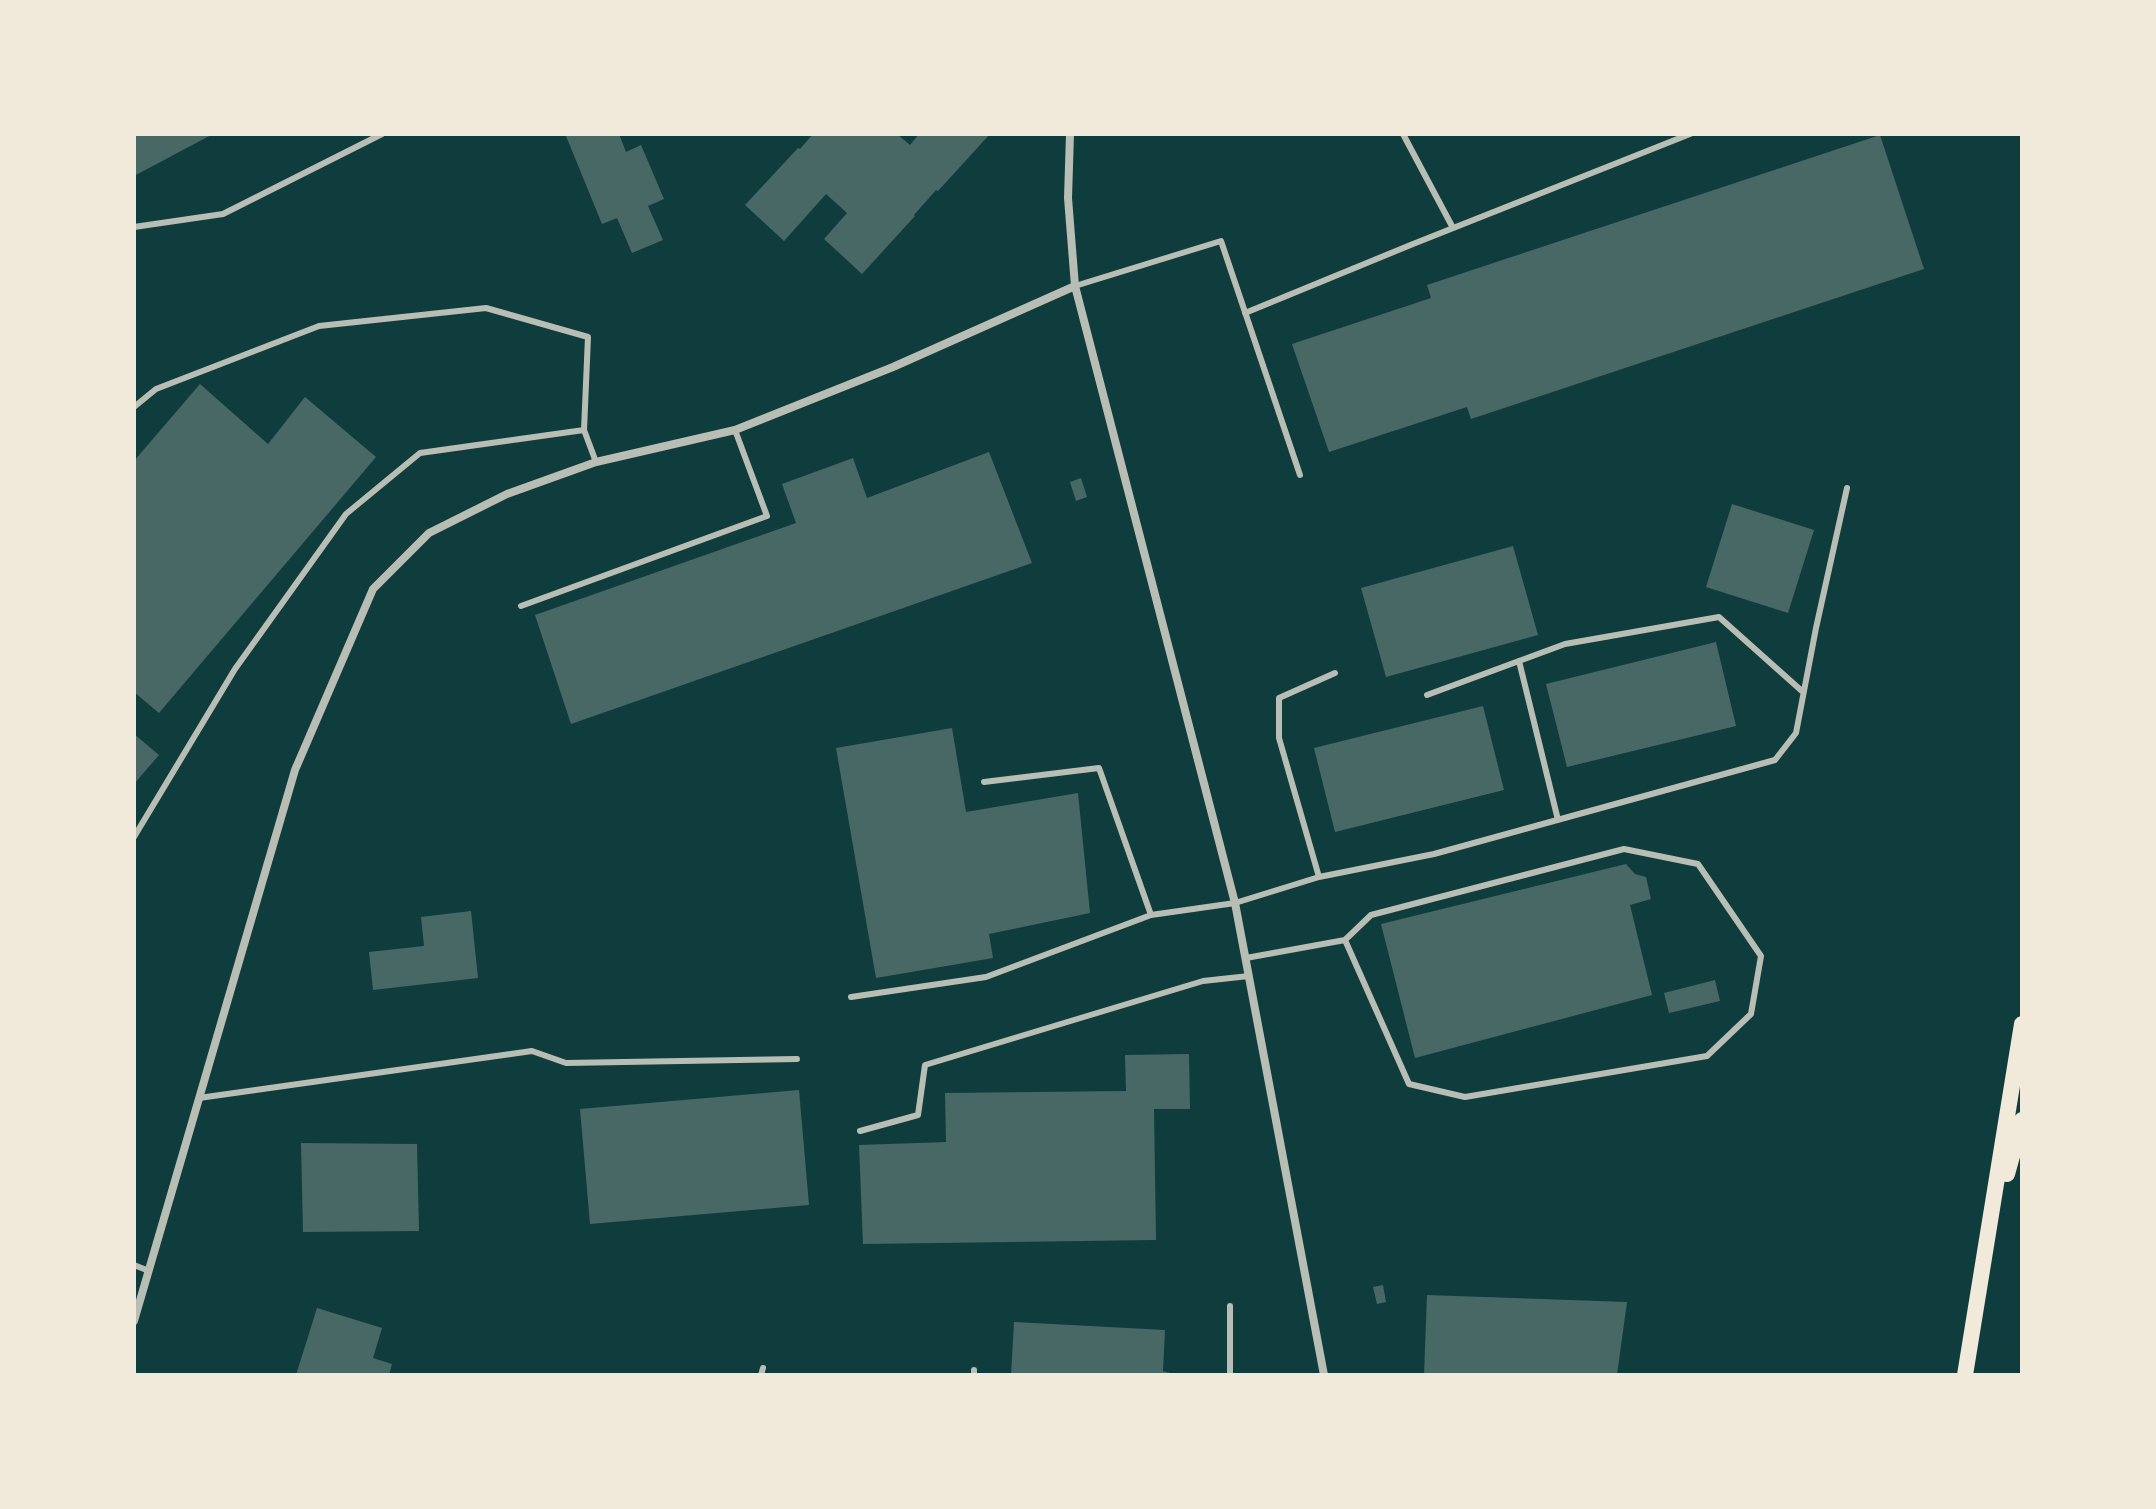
<!DOCTYPE html>
<html>
<head>
<meta charset="utf-8">
<style>
  body { margin:0 }
  #map { position:relative; width:2156px; height:1509px; overflow:hidden; background:#0f3d3e; font-family:Figtree,sans-serif }
  canvas { display:block }
  .frame { position:absolute; inset:0; border:136px solid #f1e9da; pointer-events:none }
</style>
</head>
<body>
<div id="map">
<canvas width="2156" height="1509"></canvas>
<div class="frame"></div>
</div>
<script>
const g = document.querySelector('canvas').getContext('2d');
g.lineJoin = 'round';
function paint(path, color) {
  g.fillStyle = color;
  g.fill(path, 'evenodd');
}
function toPath(rows) {
  const path = new Path2D();
  for (const r of rows) {
    path.moveTo(r[0], r[1]);
    for (let i = 2; i < r.length; i += 2) path.lineTo(r[i], r[i + 1]);
  }
  return path;
}
function trace(path, color, width, dash) {
  g.strokeStyle = color;
  g.lineWidth = width;
  g.lineCap = dash ? 'butt' : 'round';
  g.setLineDash(dash || []);
  g.stroke(path);
}
paint(toPath([
  [134,134,213,134,134,176],
  [570,134,619,134,626,152,641,145,664,199,648,206,663,240,632,253,617,218,602,224,566,136],
  [813,134,897,134,910,145,919,134,990,134,938,191,936,190,914,215,915,216,862,274,824,239,847,213,826,194,784,241,745,205,798,148,800,149],
  [1880,135,1924,269,1471,419,1467,407,1329,452,1292,344,1431,298,1427,285],
  [200,384,268,444,305,397,376,457,159,713,134,692,134,461],
  [989,452,1032,563,571,724,535,615,796,523,782,484,853,458,867,498],
  [1081,478,1087,497,1076,501,1070,482],
  [1732,504,1814,530,1788,613,1706,587],
  [1513,546,1538,635,1386,677,1361,588],
  [1716,642,1736,726,1567,767,1546,684],
  [1483,706,1504,790,1335,832,1314,748],
  [952,728,966,812,1078,793,1090,913,989,934,993,958,876,978,836,748],
  [134,734,159,755,134,784],
  [1626,864,1635,874,1646,877,1651,899,1630,905,1652,995,1415,1058,1381,924],
  [471,911,478,978,373,990,369,952,424,946,421,917],
  [1715,980,1720,1001,1669,1013,1664,993],
  [1189,1054,1190,1109,1154,1109,1156,1240,863,1244,859,1145,946,1142,945,1093,1126,1091,1125,1055],
  [799,1090,809,1205,590,1224,580,1109],
  [301,1143,417,1144,419,1231,303,1232],
  [1383,1285,1386,1302,1377,1304,1373,1287],
  [1427,1295,1627,1302,1617,1375,1424,1375],
  [317,1308,382,1328,373,1358,392,1364,389,1375,296,1375],
  [1014,1322,1165,1330,1163,1371,1177,1375,1011,1375]
]), '#486865');
trace(toPath([
  [1403,134,1453,228],
  [134,227,223,214,382,134],
  [1075,286,1221,241,1300,475],
  [1245,313,1413,244,1690,134],
  [134,407,156,389,319,326,486,308,588,337,584,430],
  [521,606,767,516,735,430],
  [1519,661,1558,820],
  [1427,695,1565,644,1719,617,1803,692],
  [984,782,1099,768,1151,915,1235,903,1319,877,1279,738,1279,698,1335,673],
  [134,837,235,669,346,514,420,453,584,430,596,462],
  [1319,877,1434,854,1775,760,1796,733,1816,628,1847,488],
  [1246,958,1345,940,1409,1084,1465,1097,1707,1056,1751,1014,1761,956,1698,864,1624,849,1371,915,1345,940],
  [851,997,986,977,1151,915],
  [199,1098,532,1051,566,1063,797,1059],
  [860,1131,918,1115,925,1065,1203,981,1249,976],
  [134,1265,149,1271],
  [974,1370,974,1375],
  [761,1375,763,1368],
  [1230,1375,1230,1306]
]), '#b8beb3', 6);
trace(toPath([
  [1070,134,1068,198,1075,286,1235,903,1324,1375],
  [134,1321,295,770,373,589,429,533,507,494,596,462,735,430,893,367,1075,286]
]), '#b8beb3', 8);
trace(toPath([
  [2007,1174,2022,1120],
  [1965,1375,2022,1024]
]), '#f1e9da', 16);
</script>
</body>
</html>
